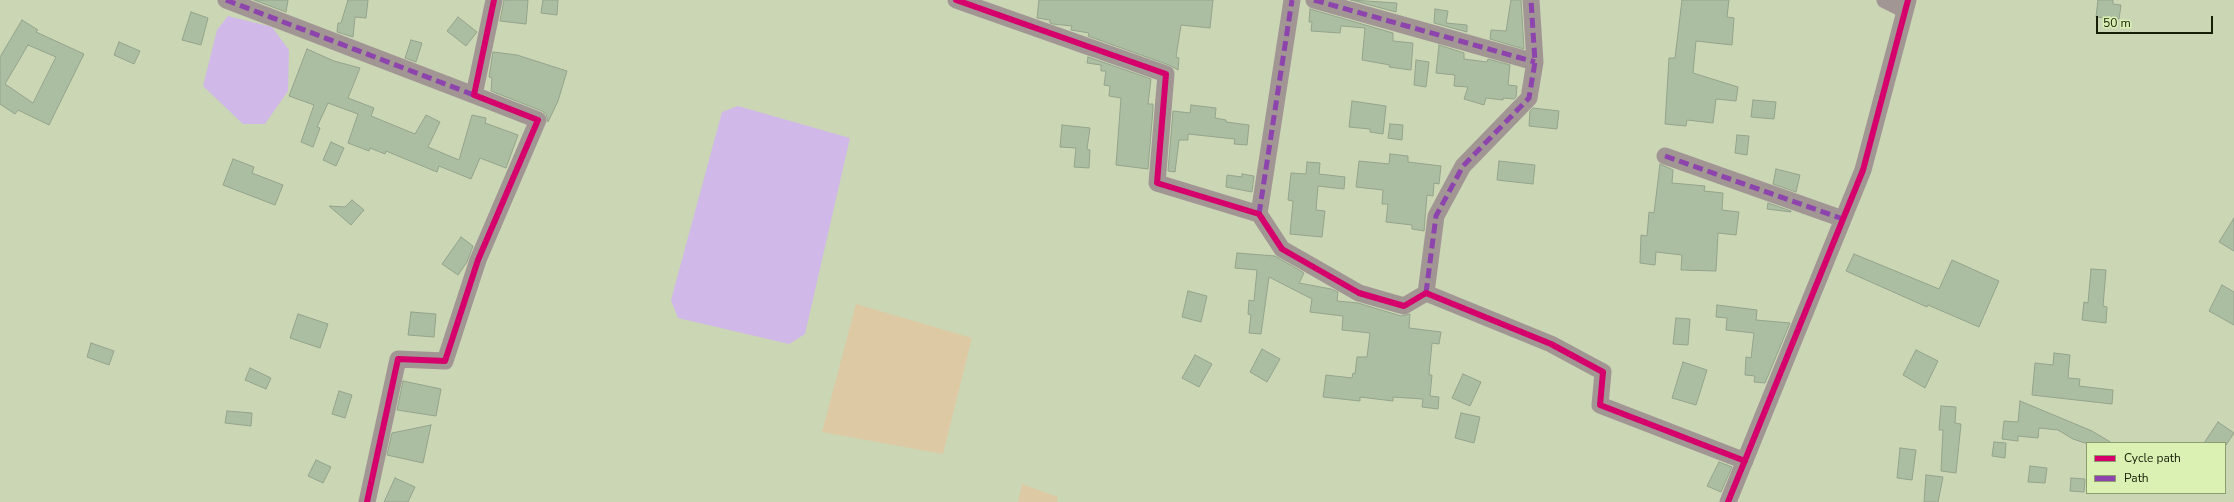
<!DOCTYPE html>
<html>
<head>
<meta charset="utf-8">
<style>
  body { margin:0 }
  #map { position:relative; width:2234px; height:502px; overflow:hidden; background:#cad6b4; font-family:"Nunito Sans",sans-serif }
  canvas { display:block }
  .legend { position:absolute; left:2086px; top:442px; width:140px; height:52px; box-sizing:border-box; background:#daf1b3; border:1px solid #8c9d6e; margin:0; padding:5px 7px; list-style:none; font-size:12px; color:#161e06 }
  .legend li { display:flex; align-items:center; gap:8px; height:20px }
  .legend b { width:20px; border:1px solid #8c9d6e }
  .scale { position:absolute; left:2096px; top:16px; width:117px; height:18px; box-sizing:border-box; border:2px solid #161e06; border-top:0; padding-left:5px; font-size:12px; line-height:14px; white-space:nowrap; color:#161e06; -webkit-text-stroke:3px #daf1b3; paint-order:stroke }
</style>
</head>
<body>
<div id="map">
<canvas width="2234" height="502"></canvas>
<ul class="legend">
<li><b style="height:5px;background:#d6006c"></b>Cycle path</li>
<li><b style="height:5px;background:#8e44ad"></b>Path</li>
</ul>
<div class="scale">50 m</div>
</div>
<script>
const g = document.querySelector('canvas').getContext('2d');
g.lineJoin = 'round';
function paint(path, color) {
  g.fillStyle = color;
  g.fill(path, 'evenodd');
}
function toPath(rows) {
  const path = new Path2D();
  for (const r of rows) {
    path.moveTo(r[0], r[1]);
    for (let i = 2; i < r.length; i += 2) path.lineTo(r[i], r[i + 1]);
  }
  return path;
}
function trace(path, color, width, dash) {
  g.strokeStyle = color;
  g.lineWidth = width;
  g.lineCap = dash ? 'butt' : 'round';
  g.setLineDash(dash || []);
  g.stroke(path);
}
paint(toPath([
  [856,304,972,338,943,454,822,432],
  [1022,484,1058,497,1057,502,1018,502]
]), '#ddcaa4');
paint(toPath([
  [228,16,272,27,289,50,288,91,265,124,243,124,203,86,217,30],
  [738,106,850,138,805,334,789,344,678,318,671,300,722,112]
]), '#d0b9e8');
const building = toPath([
  [254,0,288,0,286,12,254,0],
  [348,0,368,0,366,18,355,17,353,37,337,32,338,23,341,23,348,0],
  [504,0,528,0,526,24,500,21,504,0],
  [543,0,558,0,557,15,541,13,543,0],
  [1039,0,1213,0,1210,28,1181,25,1176,57,1179,58,1178,70,1169,65,1088,36,1089,33,1071,30,1072,26,1053,24,1050,23,1050,20,1037,18,1039,0],
  [1351,0,1397,3,1396,12,1351,0],
  [1511,0,1521,0,1524,49,1490,39,1491,30,1506,31,1511,0],
  [1682,0,1729,0,1727,17,1734,18,1732,45,1696,41,1693,73,1738,87,1736,101,1716,99,1713,123,1687,120,1686,126,1665,124,1669,58,1675,58,1682,0],
  [2098,0,2113,0,2113,4,2121,5,2119,19,2096,17,2098,0],
  [1310,9,1393,33,1393,41,1413,43,1411,70,1389,67,1390,65,1362,60,1365,28,1341,26,1340,33,1311,31,1312,22,1309,22,1310,9],
  [1435,9,1448,11,1446,23,1467,25,1467,32,1434,23,1435,9],
  [191,12,208,18,201,45,182,40,191,12],
  [458,17,477,32,466,46,447,31,458,17],
  [22,20,38,30,36,32,84,54,49,125,18,110,15,114,0,104,0,57,22,20],
  [28,45,56,57,33,103,5,84,28,45],
  [411,40,422,43,416,62,405,58,411,40],
  [119,42,140,51,134,64,114,55,119,42],
  [1439,45,1464,53,1464,59,1487,62,1488,59,1510,65,1508,85,1517,86,1516,97,1514,99,1503,98,1503,100,1486,98,1484,105,1464,99,1468,87,1454,86,1455,75,1436,73,1439,45],
  [307,49,334,61,360,68,348,98,374,108,371,116,415,134,426,115,440,122,428,147,459,160,472,115,486,118,485,123,518,135,506,168,480,158,471,179,439,166,437,172,386,151,385,154,370,148,369,151,348,143,358,114,328,103,317,127,320,128,313,147,301,142,314,105,289,96,307,49],
  [493,52,517,55,567,71,558,101,548,122,546,114,542,111,491,91,492,78,489,77,493,52],
  [1088,57,1151,79,1148,104,1153,104,1153,109,1148,169,1116,165,1121,98,1109,96,1110,86,1104,85,1106,71,1101,71,1101,65,1087,63,1088,57],
  [1416,60,1429,62,1426,87,1414,85,1416,60],
  [1753,100,1776,102,1774,119,1751,117,1753,100],
  [1352,101,1386,106,1383,134,1370,132,1370,129,1349,127,1352,101],
  [1191,105,1216,108,1215,118,1226,120,1226,122,1249,125,1247,145,1234,144,1235,139,1188,134,1188,140,1179,140,1175,172,1168,171,1173,111,1190,113,1191,105],
  [1533,108,1559,111,1557,129,1529,126,1530,111,1533,108],
  [1390,124,1403,125,1402,140,1388,138,1390,124],
  [1062,125,1090,128,1087,149,1090,150,1089,168,1074,167,1076,148,1060,147,1062,125],
  [1737,135,1749,136,1747,155,1735,153,1737,135],
  [331,142,344,148,336,166,323,160,331,142],
  [1390,154,1408,156,1408,162,1441,166,1439,184,1434,183,1433,196,1427,195,1424,231,1412,229,1412,225,1386,222,1388,204,1382,204,1383,190,1356,187,1359,161,1389,164,1390,154],
  [233,159,254,167,252,173,283,185,275,205,223,185,233,159],
  [1499,161,1535,165,1533,184,1497,180,1499,161],
  [1307,162,1320,163,1319,174,1345,177,1344,189,1318,186,1316,210,1325,211,1322,237,1290,234,1293,201,1288,200,1291,173,1306,174,1307,162],
  [1660,164,1673,170,1672,183,1705,186,1704,191,1723,193,1722,210,1739,212,1736,235,1718,233,1716,271,1681,270,1682,255,1656,252,1655,265,1640,263,1641,235,1647,236,1649,212,1654,213,1660,164],
  [1776,169,1800,175,1796,192,1773,184,1776,169],
  [1242,174,1254,176,1252,192,1226,187,1227,175,1242,177,1242,174],
  [352,200,364,210,351,225,329,206,345,207,352,200],
  [1768,203,1791,211,1791,212,1767,209,1768,203],
  [2234,218,2234,251,2219,242,2234,218],
  [461,237,473,246,467,262,458,275,442,264,461,237],
  [1237,253,1275,256,1304,273,1299,283,1331,289,1338,292,1337,301,1358,303,1401,316,1410,314,1409,328,1441,332,1439,344,1432,343,1429,375,1432,375,1430,396,1439,397,1438,409,1422,407,1423,399,1393,397,1393,401,1360,397,1360,401,1323,397,1326,375,1352,378,1353,373,1355,374,1357,357,1367,357,1370,333,1342,330,1343,316,1310,312,1312,299,1269,277,1261,334,1249,333,1251,315,1248,314,1249,300,1254,301,1257,270,1235,268,1237,253],
  [1854,254,1939,289,1952,260,1999,281,1979,327,1928,305,1927,307,1846,271,1854,254],
  [2091,269,2106,270,2103,306,2107,307,2106,323,2082,320,2084,302,2088,303,2091,269],
  [2222,285,2234,292,2234,325,2209,311,2222,285],
  [1188,291,1207,296,1201,322,1182,317,1188,291],
  [1717,305,1757,310,1756,320,1790,323,1765,383,1754,382,1755,376,1745,375,1746,357,1751,358,1754,333,1726,330,1727,318,1716,317,1717,305],
  [411,312,436,314,434,337,408,335,411,312],
  [298,314,328,324,320,348,290,338,298,314],
  [1676,318,1690,319,1688,345,1673,344,1676,318],
  [91,343,114,351,109,365,87,357,91,343],
  [1262,349,1280,359,1267,382,1250,372,1262,349],
  [1916,350,1938,361,1925,388,1903,375,1916,350],
  [2054,353,2070,355,2068,378,2080,379,2079,386,2113,390,2112,404,2032,395,2035,363,2053,365,2054,353],
  [1195,355,1212,364,1199,387,1182,378,1195,355],
  [1683,362,1707,370,1696,405,1672,398,1683,362],
  [250,368,271,378,266,389,245,380,250,368],
  [1463,374,1481,382,1470,406,1452,398,1463,374],
  [403,381,441,389,436,416,397,410,403,381],
  [339,391,352,395,345,418,332,414,339,391],
  [2020,401,2092,431,2112,443,2085,443,2073,439,2058,430,2039,428,2038,438,2018,436,2018,441,2002,439,2004,421,2018,422,2020,401],
  [1941,406,1956,407,1955,423,1961,424,1956,473,1941,471,1943,430,1939,430,1941,406],
  [227,411,252,413,251,426,225,423,227,411],
  [1461,413,1480,417,1474,443,1455,438,1461,413],
  [2218,422,2234,433,2226,445,2225,443,2204,443,2218,422],
  [431,425,423,463,387,455,392,433,431,425],
  [1994,442,2006,443,2005,458,1992,456,1994,442],
  [1900,448,1916,450,1912,480,1897,478,1900,448],
  [316,460,331,467,323,483,308,476,316,460],
  [1719,462,1732,467,1721,492,1707,486,1719,462],
  [2030,466,2047,468,2045,483,2028,482,2030,466],
  [1926,475,1943,477,1938,502,1924,502,1926,475],
  [395,478,415,487,408,502,384,502,395,478],
  [2071,478,2085,479,2084,492,2070,491,2071,478]
]);
paint(building, '#abbea2');
trace(building, '#94a38b', 1);
trace(toPath([
  [226,0,474,95],
  [956,0,1166,74,1157,183,1259,214,1282,249,1359,293,1404,306,1426,293,1551,344,1603,372,1600,405,1745,461],
  [1314,0,1535,62],
  [1885,0,1905,10],
  [1665,156,1843,219],
  [1259,214,1292,0],
  [1426,293,1436,216,1463,166,1529,98,1535,62,1531,0],
  [367,502,398,359,445,361,478,260,538,120,474,95,494,0],
  [1728,502,1863,170,1908,0]
]), '#a19694', 17);
trace(toPath([
  [226,0,474,95],
  [1314,0,1535,62],
  [1665,156,1843,219],
  [1259,214,1292,0],
  [1426,293,1436,216,1463,166,1529,98,1535,62,1531,0]
]), '#8e44ad', 5, [10, 5]);
trace(toPath([
  [956,0,1166,74,1157,183,1259,214,1282,249,1359,293,1404,306,1426,293,1551,344,1603,372,1600,405,1745,461],
  [367,502,398,359,445,361,478,260,538,120,474,95,494,0],
  [1728,502,1863,170,1908,0]
]), '#d6006c', 6);
</script>
</body>
</html>
